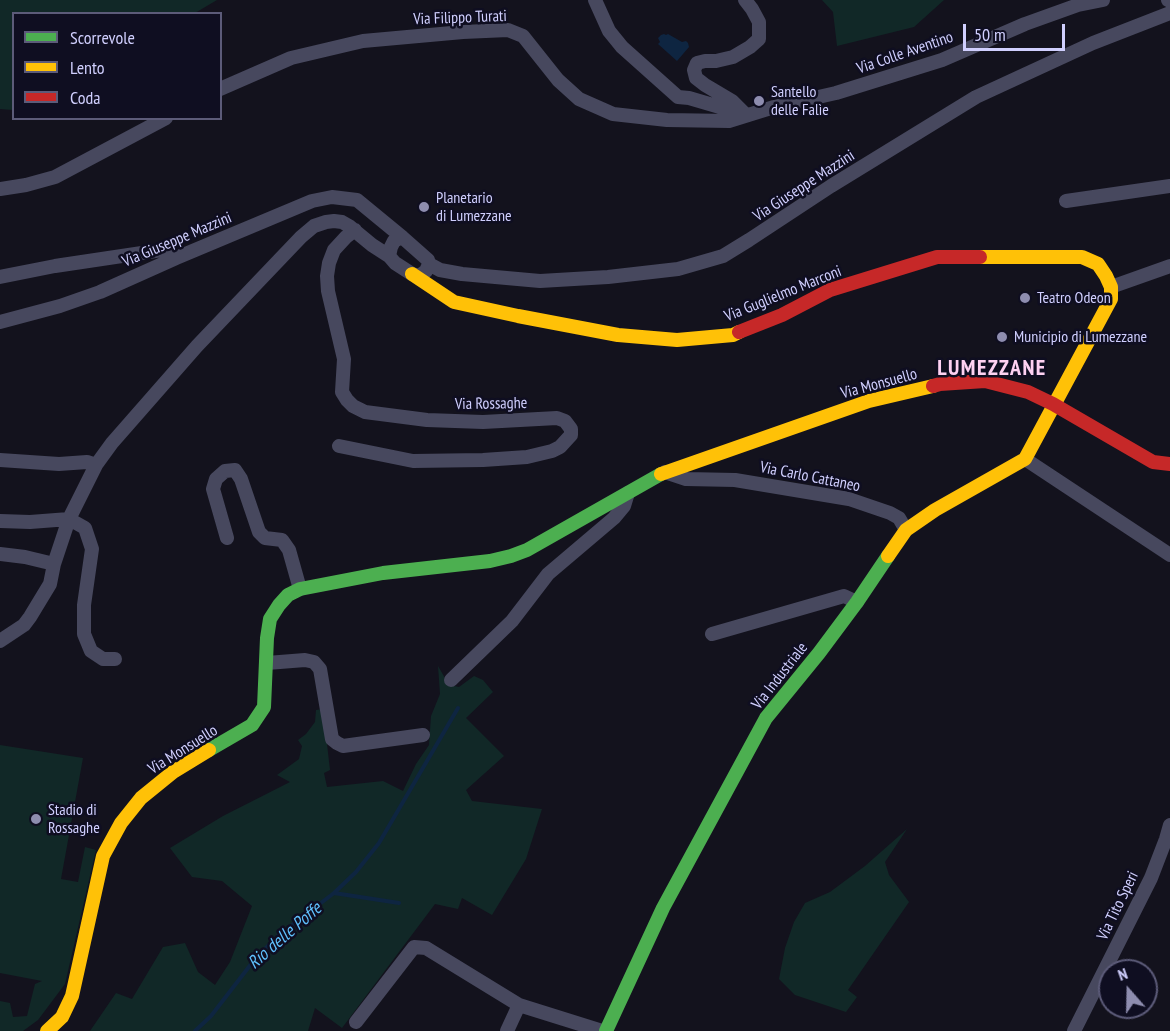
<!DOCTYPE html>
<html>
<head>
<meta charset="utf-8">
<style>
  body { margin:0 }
  #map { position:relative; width:1170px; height:1031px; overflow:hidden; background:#13121d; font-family:"PT Sans Narrow",sans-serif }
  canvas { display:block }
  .legend { position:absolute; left:12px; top:12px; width:210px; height:108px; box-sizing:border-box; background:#0f0e21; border:2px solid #5c5b79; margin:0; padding:8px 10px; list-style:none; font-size:18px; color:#d0cffe }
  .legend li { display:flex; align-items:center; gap:12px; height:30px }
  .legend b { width:30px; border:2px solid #5c5b79 }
  .north { position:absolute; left:1098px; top:959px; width:60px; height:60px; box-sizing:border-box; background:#0f0e21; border:2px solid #5c5b79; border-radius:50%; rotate:340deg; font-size:16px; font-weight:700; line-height:24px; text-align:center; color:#d0cffe }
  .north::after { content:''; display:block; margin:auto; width:21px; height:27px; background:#8e8daf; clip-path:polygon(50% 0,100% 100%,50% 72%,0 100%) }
  .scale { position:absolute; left:963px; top:24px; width:102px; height:27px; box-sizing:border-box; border:3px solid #d0cffe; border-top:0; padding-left:8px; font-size:18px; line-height:21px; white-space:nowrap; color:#d0cffe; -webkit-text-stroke:4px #0f0e21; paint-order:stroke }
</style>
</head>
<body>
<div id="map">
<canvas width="1170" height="1031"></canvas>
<ul class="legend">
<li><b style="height:8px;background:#4caf50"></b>Scorrevole</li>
<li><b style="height:8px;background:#ffc107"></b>Lento</li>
<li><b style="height:8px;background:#c62828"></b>Coda</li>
</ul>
<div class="north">N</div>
<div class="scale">50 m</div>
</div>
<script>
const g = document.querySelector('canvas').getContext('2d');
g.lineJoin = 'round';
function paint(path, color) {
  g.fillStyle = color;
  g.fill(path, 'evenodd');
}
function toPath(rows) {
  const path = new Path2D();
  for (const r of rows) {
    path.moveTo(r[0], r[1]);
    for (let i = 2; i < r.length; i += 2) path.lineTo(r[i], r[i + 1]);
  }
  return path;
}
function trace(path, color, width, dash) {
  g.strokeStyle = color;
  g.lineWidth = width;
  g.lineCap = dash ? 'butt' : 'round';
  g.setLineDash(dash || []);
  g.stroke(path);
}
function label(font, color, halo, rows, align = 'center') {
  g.font = font + ' "PT Sans Narrow",sans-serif';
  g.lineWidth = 5;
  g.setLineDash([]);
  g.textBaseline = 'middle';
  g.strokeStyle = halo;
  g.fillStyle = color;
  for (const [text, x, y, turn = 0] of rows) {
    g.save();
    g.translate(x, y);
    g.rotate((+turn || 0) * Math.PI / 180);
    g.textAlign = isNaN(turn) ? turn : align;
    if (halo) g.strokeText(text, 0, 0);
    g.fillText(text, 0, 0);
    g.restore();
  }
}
paint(toPath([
  [0,0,217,0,195,13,14,14,13,110,0,109],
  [822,0,944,0,914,27,837,46,833,12],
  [438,666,449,685,459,687,474,676,483,680,493,692,466,718,504,756,466,790,472,801,542,809,526,859,492,915,462,898,458,909,435,904,342,1028,315,1008,308,1031,90,1031,116,993,132,999,163,947,185,943,198,972,215,985,230,962,252,906,222,881,192,877,170,848,223,816,290,782,277,775,299,759,302,746,298,740,306,734,315,722,316,710,323,709,330,770,324,773,327,787,383,781,403,791,416,764,429,745,431,716,440,694],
  [0,745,83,758,61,879,78,882,85,847,96,850,65,984,38,1020,23,1031,0,1031,0,1001,10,1003,13,1017,27,1016,35,984,42,981,0,973],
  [907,829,885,862,889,875,909,902,848,990,857,997,846,1012,795,995,779,979,785,948,794,922,805,903,830,892,865,866]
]), '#112827');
paint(toPath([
  [664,34,666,35,668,34,682,42,686,41,688,43,689,47,677,61,658,44,660,42,658,38,661,35]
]), '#0e2541');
trace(toPath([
  [334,893,356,872,379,843,458,708],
  [195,1031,211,1016,255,959,279,935,334,893,399,903]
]), '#0e2541', 4);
trace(toPath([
  [595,0,609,31,622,47,678,97,689,98,747,115],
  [745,0,752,9,759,22,759,39,750,47,733,57,716,61,705,61,697,63,694,70,696,78,705,85,732,101,745,114],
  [1168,0,1170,1],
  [220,89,291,58,363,41,463,32,508,30,523,36,558,80,579,99,613,114,667,120,729,121,774,107,836,93,942,60,1025,24,1078,5,1103,0],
  [0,189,26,185,55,177,166,118],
  [1066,201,1170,186],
  [402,237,428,260,429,264,426,271,419,276,412,274,395,263,389,256,391,247,394,241,402,237],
  [429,264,440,270,462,274,540,281,608,277,678,269,723,256,749,240,831,186,976,97,1093,43,1170,13],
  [0,277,55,266,162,250,176,258],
  [1111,287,1170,266],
  [0,322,60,306,100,292,176,258,312,201,332,197,357,200,402,237],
  [339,446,413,461,483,460,527,457,552,451,560,447,571,435,571,429,565,421,557,418,483,422,427,420,365,412,353,406,347,400,342,392,344,359,328,291,327,276,329,263,334,250,346,237,355,230],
  [1025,459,1170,555],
  [0,460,59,464,87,462,96,465],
  [665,472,686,479,735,480,849,499,890,513,899,518,906,530],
  [0,521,30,522,69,519,85,528,92,549,84,605,84,634,91,651,103,659,115,659],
  [227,538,213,489,216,479,225,471,235,470,241,479,259,532,265,538,282,540,289,550,300,589],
  [0,554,25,557,54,564],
  [712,634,844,596,857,602],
  [0,641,24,625,30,617,50,584,54,564,69,519,96,465,112,443,197,346,301,237,314,226,326,222,334,221,342,222,349,226,372,245,389,256],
  [267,663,305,660,314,662,320,669,332,739,337,743,343,746,423,735],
  [451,680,512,621,548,574,614,518,624,506,628,493],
  [356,1022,414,947,426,948,519,1005,602,1031],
  [507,1031,519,1005],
  [1074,1031,1151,878,1166,839,1170,825]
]), '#47485e', 14);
trace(toPath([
  [209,750,252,725,264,707,267,638,270,619,279,605,288,595,300,589,383,573,490,561,511,556,527,550,661,474],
  [606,1031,663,908,766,718,819,653,857,602,888,556]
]), '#4caf50', 14);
trace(toPath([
  [412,274,454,302,518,316,618,335,677,340,733,335,739,332],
  [661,474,869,401,933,386],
  [888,556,906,530,935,510,1025,459,1111,299,1111,287,1106,276,1098,264,1082,257,980,257],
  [47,1031,62,1017,72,996,103,856,121,823,141,798,173,772,209,750]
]), '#ffc107', 14);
trace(toPath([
  [739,332,782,315,830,290,937,257,980,257],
  [933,386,940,384,985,381,1028,392,1053,404,1153,462,1170,464]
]), '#c62828', 14);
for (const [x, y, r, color] of [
  [759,101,6,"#8e8daf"],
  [424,207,6,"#8e8daf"],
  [1025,298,6,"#8e8daf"],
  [1002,337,6,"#8e8daf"],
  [36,819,6,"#8e8daf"]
]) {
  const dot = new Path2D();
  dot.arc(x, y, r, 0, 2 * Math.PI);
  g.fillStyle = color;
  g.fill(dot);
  trace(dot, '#0f0e21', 2);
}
label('16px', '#d0cffe', '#0f0e21', [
  ["Via Filippo Turati",460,18,-2],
  ["Via Colle Aventino",905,53,-19],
  ["Via Giuseppe Mazzini",804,186,-33],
  ["Via Giuseppe Mazzini",177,240,-23],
  ["Via Guglielmo Marconi",783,294,-22],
  ["Via Monsuello",879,384,-15],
  ["Via Rossaghe",491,404,-1],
  ["Via Carlo Cattaneo",810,477,11],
  ["Via Industriale",780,676,-52],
  ["Via Monsuello",183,750,-32],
  ["Via Tito Speri",1118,906,-64]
]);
label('16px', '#d0cffe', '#0f0e21', [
  ["Santello",771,92],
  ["delle Falìe",771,110],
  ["Planetario",436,198],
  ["di Lumezzane",436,216],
  ["Teatro Odeon",1037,298],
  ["Municipio di Lumezzane",1014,337],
  ["Stadio di",48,810],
  ["Rossaghe",48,828]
], 'left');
label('italic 18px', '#5fc0fc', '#0f0e21', [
  ["Rio delle Poffe",285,936,-41]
]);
g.letterSpacing = '1.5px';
label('bold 22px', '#fed1f1', '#0f0e21', [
  ["LUMEZZANE",992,369]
]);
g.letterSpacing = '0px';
</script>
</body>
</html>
